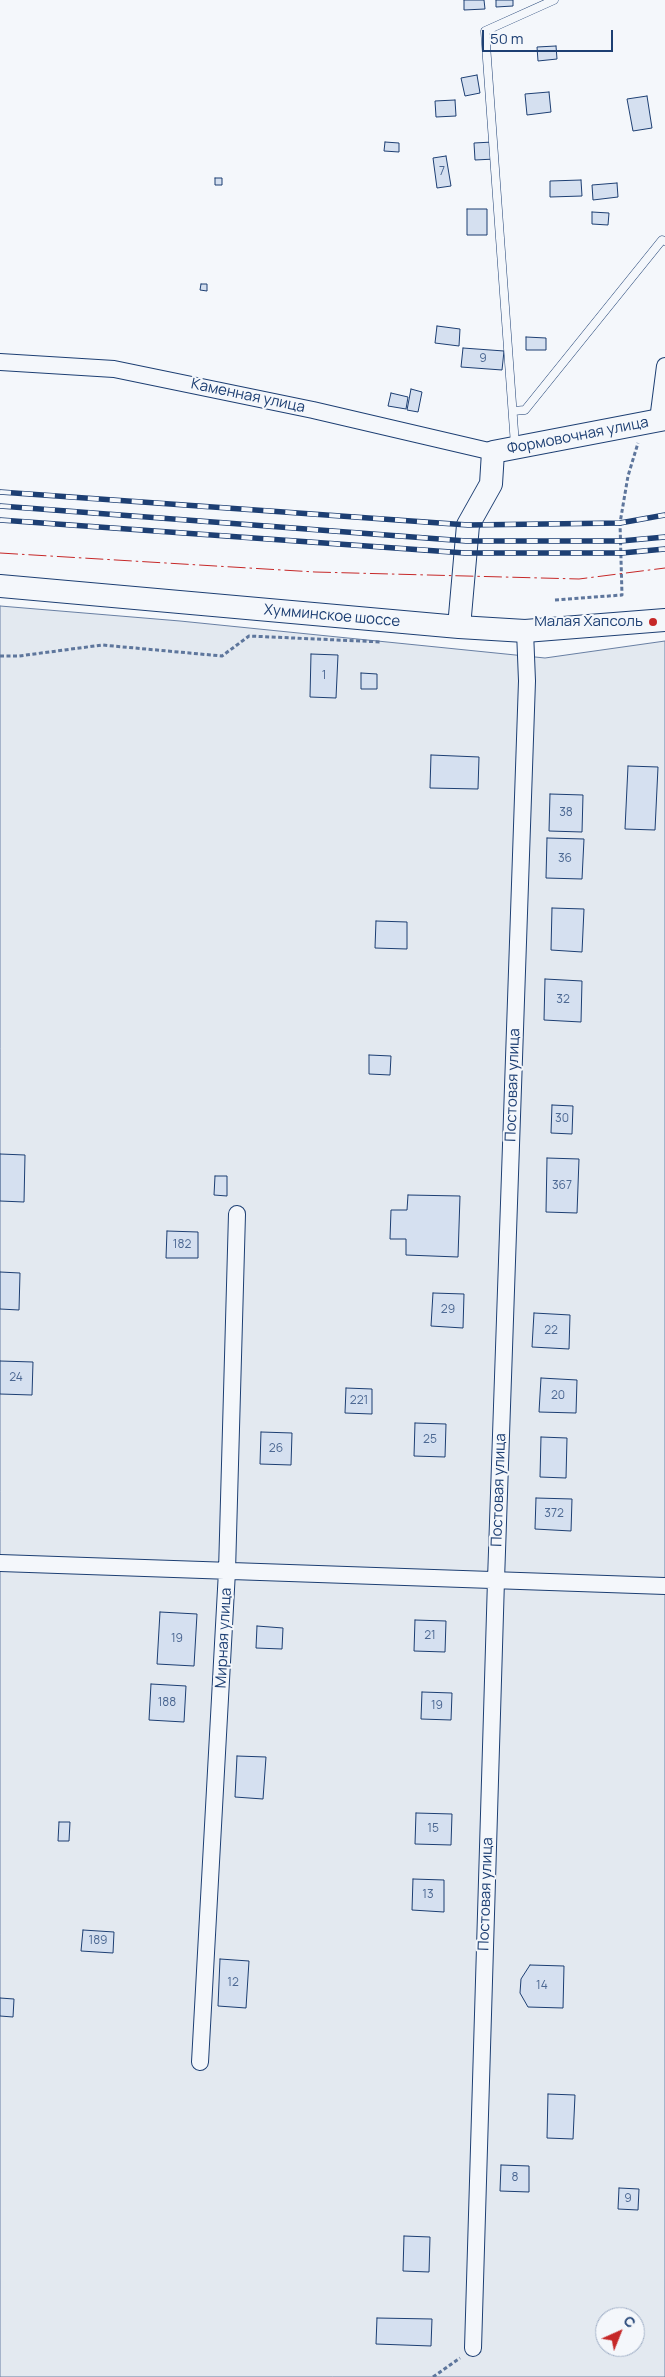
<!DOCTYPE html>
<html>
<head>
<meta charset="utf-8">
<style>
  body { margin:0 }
  #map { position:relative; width:665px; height:2377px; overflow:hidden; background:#f4f7fb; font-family:Manrope,sans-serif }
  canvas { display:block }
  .north { position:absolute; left:595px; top:2307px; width:50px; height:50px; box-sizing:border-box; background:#f4f7fb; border:1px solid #9eadc5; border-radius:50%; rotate:44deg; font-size:14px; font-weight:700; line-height:20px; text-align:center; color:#1d3f73 }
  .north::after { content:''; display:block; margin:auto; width:18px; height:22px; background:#c62828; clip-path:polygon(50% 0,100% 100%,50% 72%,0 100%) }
  .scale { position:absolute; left:482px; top:30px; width:131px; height:22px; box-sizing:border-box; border:2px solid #1d3f73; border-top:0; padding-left:6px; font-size:15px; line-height:18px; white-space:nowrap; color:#1d3f73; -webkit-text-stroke:4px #f4f7fb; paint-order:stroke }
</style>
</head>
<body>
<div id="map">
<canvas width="665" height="2377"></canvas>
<div class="north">С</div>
<div class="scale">50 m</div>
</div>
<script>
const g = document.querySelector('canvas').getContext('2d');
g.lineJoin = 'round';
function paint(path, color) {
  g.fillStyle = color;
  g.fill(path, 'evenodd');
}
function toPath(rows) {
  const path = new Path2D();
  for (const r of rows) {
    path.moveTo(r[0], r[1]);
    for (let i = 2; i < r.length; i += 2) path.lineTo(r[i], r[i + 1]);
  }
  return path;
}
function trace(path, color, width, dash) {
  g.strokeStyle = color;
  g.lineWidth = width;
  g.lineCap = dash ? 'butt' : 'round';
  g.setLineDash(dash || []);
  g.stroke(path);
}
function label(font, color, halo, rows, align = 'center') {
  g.font = font + ' Manrope,sans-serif';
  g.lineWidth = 4;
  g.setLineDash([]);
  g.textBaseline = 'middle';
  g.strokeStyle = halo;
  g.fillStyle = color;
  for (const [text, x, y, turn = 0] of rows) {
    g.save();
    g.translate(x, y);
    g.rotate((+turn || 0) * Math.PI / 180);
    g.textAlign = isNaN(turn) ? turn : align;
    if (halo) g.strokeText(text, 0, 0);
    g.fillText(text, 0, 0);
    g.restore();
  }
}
const green = toPath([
  [0,606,180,621,545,658,665,641,665,2377,0,2377,0,606],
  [605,2317,635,2317,635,2347,605,2347,605,2317]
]);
paint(green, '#e3e9f0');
trace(green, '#687fa3', 1);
const building = toPath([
  [464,0,484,0,485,9,464,10,464,0],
  [496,0,513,0,513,6,496,7,496,0],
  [556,46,557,59,538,61,537,47,556,46],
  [477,75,480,93,465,96,461,78,477,75],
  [549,92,551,112,527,115,525,94,549,92],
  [647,96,652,128,633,131,627,99,647,96],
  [455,100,456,116,436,117,435,101,455,100],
  [385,142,399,143,399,152,384,151,385,142],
  [493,142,495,159,475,160,474,143,493,142],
  [446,156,451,186,437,188,433,158,446,156],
  [215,178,222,178,222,185,215,185,215,178],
  [581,180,582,196,550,197,550,181,581,180],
  [617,183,618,197,593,200,592,185,617,183],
  [467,209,487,209,487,235,467,235,467,209],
  [592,212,609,213,608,225,592,224,592,212],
  [201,284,207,284,207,291,200,290,201,284],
  [437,326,460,329,459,346,435,343,437,326],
  [526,337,546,338,546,350,526,350,526,337],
  [463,348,504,351,502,370,461,367,463,348],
  [411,389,422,392,418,412,407,410,411,389],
  [391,393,408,397,406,409,388,406,391,393],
  [311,654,338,655,336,698,310,697,311,654],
  [361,673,377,674,377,689,361,689,361,673],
  [431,755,479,757,478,789,430,788,431,755],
  [628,766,658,767,655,830,625,829,628,766],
  [550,794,583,795,582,832,549,831,550,794],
  [547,838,584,839,582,879,546,878,547,838],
  [552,908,584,909,582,952,551,950,552,908],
  [376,921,407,922,407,949,375,948,376,921],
  [545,979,582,981,581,1022,544,1020,545,979],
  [369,1055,391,1056,390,1075,369,1074,369,1055],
  [552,1105,573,1106,572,1134,551,1133,552,1105],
  [0,1154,25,1155,24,1202,0,1201,0,1154],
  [547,1158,579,1159,577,1213,546,1212,547,1158],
  [215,1176,227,1176,227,1196,214,1195,215,1176],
  [408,1195,460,1196,458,1257,406,1255,406,1239,390,1239,391,1210,407,1210,408,1195],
  [167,1231,198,1232,198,1258,166,1258,167,1231],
  [0,1272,20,1273,19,1310,0,1309,0,1272],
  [433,1293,464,1294,463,1328,431,1326,433,1293],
  [534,1313,570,1315,569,1349,532,1347,534,1313],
  [0,1361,33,1362,32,1395,0,1394,0,1361],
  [541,1378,577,1380,576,1413,539,1412,541,1378],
  [346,1388,372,1389,372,1414,345,1413,346,1388],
  [415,1423,446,1424,445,1457,414,1456,415,1423],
  [261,1432,292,1433,291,1465,260,1464,261,1432],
  [541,1437,567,1438,566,1478,540,1477,541,1437],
  [536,1498,572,1499,571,1531,535,1529,536,1498],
  [160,1612,197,1614,194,1666,157,1664,160,1612],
  [415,1620,446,1621,445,1652,414,1651,415,1620],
  [257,1626,283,1628,282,1649,256,1648,257,1626],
  [151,1684,186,1686,184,1722,149,1720,151,1684],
  [422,1692,452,1693,451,1720,421,1719,422,1692],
  [237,1756,266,1757,263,1799,235,1797,237,1756],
  [416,1813,452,1814,451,1845,415,1844,416,1813],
  [59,1822,70,1822,69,1841,58,1841,59,1822],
  [413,1879,444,1880,444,1912,412,1910,413,1879],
  [83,1930,114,1932,113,1953,81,1951,83,1930],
  [220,1959,249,1961,246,2008,218,2006,220,1959],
  [530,1965,564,1966,563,2008,528,2007,520,1993,521,1979,530,1965],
  [0,1998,14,1999,13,2017,0,2016,0,1998],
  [548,2094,575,2095,573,2139,547,2138,548,2094],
  [501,2165,529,2166,529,2192,500,2191,501,2165],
  [619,2188,639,2189,638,2210,618,2209,619,2188],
  [404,2236,430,2237,429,2272,403,2271,404,2236],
  [377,2318,432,2319,431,2346,376,2344,377,2318]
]);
paint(building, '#d5e0f0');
trace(building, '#1d3f73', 1);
const lane = toPath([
  [513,411,525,410,662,240,665,241],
  [515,445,485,31,554,0]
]);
const street = toPath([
  [0,362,114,369,313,410,493,452],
  [658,420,665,366],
  [0,1563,665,1586],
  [200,2062,227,1571,237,1214],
  [473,2348,496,1580,527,681,525,631]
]);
const secondary = toPath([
  [0,586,459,627,525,631,665,620],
  [459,627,468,525,491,484,493,452,665,419]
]);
trace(lane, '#1d3f73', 9);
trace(street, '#1d3f73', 18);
trace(secondary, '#1d3f73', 24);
trace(toPath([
  [555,600,622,595,620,523,628,476,638,443],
  [0,656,19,656,102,645,222,656,249,636,382,642],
  [433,2377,460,2358]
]), '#5e769c', 3, [4, 2.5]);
trace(lane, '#f4f7fb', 8);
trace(street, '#f4f7fb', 16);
trace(secondary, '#f4f7fb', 22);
const rail = toPath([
  [0,492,468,525,620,523,665,515],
  [0,506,466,541,621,541,665,537],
  [0,520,465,553,622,553,665,549]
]);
trace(rail, '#1d3f73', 5.5);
trace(rail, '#f4f7fb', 4, [11]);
trace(toPath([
  [0,553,315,572,579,579,665,568]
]), '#c62828', 1, [18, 4, 2.5, 4]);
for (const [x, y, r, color] of [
  [653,622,5,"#c62828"]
]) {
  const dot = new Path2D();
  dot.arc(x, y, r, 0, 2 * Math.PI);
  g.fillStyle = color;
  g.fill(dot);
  trace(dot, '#f4f7fb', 2);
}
label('12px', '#4b6792', null, [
  ["7",442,172],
  ["9",483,359],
  ["1",324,676],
  ["38",566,813],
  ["36",565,859],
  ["32",563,1000],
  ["30",562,1119],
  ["367",562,1186],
  ["182",182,1245],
  ["29",448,1310],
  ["22",551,1331],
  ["24",16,1378],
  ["20",558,1396],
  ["221",359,1401],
  ["25",430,1440],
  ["26",276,1449],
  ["372",554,1514],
  ["21",430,1636],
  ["19",177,1639],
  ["188",167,1703],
  ["19",437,1706],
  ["15",433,1829],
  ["13",428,1895],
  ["189",98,1941],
  ["12",233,1983],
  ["14",542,1986],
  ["8",515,2178],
  ["9",628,2199]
]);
label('15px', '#1d3f73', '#f4f7fb', [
  ["Каменная улица",248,396,12],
  ["Формовочная улица",578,436,-11],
  ["Хумминское шоссе",332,616,5],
  ["Постовая улица",513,1085,-88],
  ["Постовая улица",499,1490,-88],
  ["Мирная улица",224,1638,-87],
  ["Постовая улица",486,1894,-88]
]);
label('15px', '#1d3f73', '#f4f7fb', [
  ["Малая Хапсоль",643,622]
], 'right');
</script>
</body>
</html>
